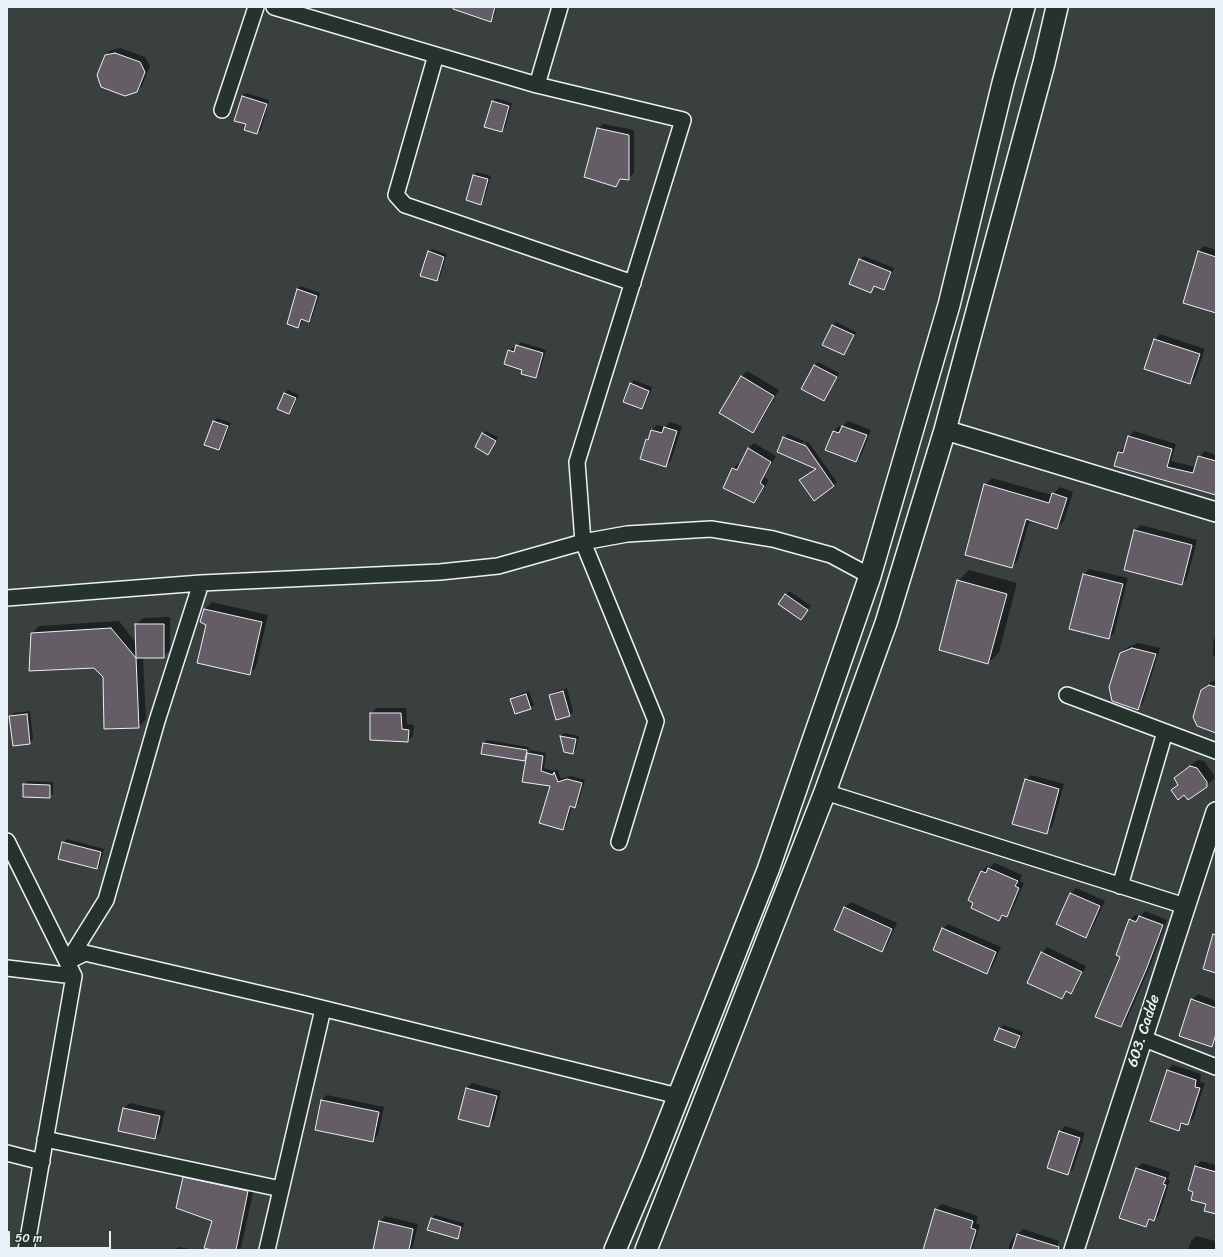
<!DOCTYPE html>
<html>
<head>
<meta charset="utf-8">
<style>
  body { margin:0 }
  #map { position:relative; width:1223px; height:1257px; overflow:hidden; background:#39403e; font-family:Sriracha,sans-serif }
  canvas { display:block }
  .frame { position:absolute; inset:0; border:8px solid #e8f1f8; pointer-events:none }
  .scale { position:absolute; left:8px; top:1231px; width:103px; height:18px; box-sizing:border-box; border:2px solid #e8f1f8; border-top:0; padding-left:5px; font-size:12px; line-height:14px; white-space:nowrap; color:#e8f1f8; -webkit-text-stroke:3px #26332d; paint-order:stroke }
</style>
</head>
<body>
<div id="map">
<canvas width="1223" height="1257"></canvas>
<div class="frame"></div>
<div class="scale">50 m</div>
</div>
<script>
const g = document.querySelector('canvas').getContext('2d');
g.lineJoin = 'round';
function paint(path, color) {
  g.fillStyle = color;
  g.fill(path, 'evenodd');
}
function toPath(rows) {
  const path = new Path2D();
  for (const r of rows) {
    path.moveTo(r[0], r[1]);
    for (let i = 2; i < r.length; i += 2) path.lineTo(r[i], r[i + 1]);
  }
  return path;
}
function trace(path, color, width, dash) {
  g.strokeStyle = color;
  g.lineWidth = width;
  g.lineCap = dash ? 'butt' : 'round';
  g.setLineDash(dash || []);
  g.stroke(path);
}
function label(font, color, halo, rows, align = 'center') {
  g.font = font + ' Sriracha,sans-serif';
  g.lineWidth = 3;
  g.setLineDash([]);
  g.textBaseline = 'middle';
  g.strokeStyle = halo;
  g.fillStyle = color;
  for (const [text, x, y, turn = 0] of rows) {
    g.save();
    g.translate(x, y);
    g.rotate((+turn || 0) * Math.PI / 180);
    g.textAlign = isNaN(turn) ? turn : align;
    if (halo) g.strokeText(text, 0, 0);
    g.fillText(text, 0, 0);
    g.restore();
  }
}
paint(toPath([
  [474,7,497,7,494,17,490,20],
  [120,48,145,57,150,66,142,86,136,92,106,55,111,50],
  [246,93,269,100,261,130,257,133,242,96],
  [496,98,512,103,505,128,502,131,493,102],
  [603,124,634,130,634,173,628,179,622,179,615,186,598,129],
  [477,172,491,176,484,200,481,204,474,175],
  [1204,246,1216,250,1216,312,1198,252],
  [432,249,447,254,440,277,436,280,428,252],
  [864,256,894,268,887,285,884,289,876,285,871,292,860,260],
  [301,286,320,293,312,318,309,321,303,319,301,324,298,327,297,289],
  [836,322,856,332,847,351,844,354,824,344,833,325],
  [1160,334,1205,349,1195,378,1190,383,1155,340],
  [520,342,546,350,539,374,536,377,524,369,509,351,513,348,516,349],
  [818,362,839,373,827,396,824,400,815,365],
  [747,371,779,390,758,426,752,431,742,376],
  [634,380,652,387,645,405,642,408,631,384],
  [288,390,299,395,292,410,289,413,278,408,285,393],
  [217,418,231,423,222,446,219,449,206,444,214,421],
  [848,421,871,430,861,456,856,461,834,431,839,426,842,427],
  [670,422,682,426,671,461,666,466,646,440,650,437,652,430,657,425,665,427],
  [486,431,498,437,491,450,488,453,483,434],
  [1134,431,1176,444,1171,461,1196,467,1199,457,1205,451,1216,455,1216,494,1119,452,1125,447,1129,437],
  [788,434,809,443,837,482,833,485,801,480,817,468,778,452,784,437],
  [804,441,820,465,818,465,802,442],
  [754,443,776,456,764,477,769,480,759,496,754,502,724,487,733,468,739,463,741,464,749,448],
  [992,478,1052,495,1060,487,1073,492,1064,521,1057,528,1030,519,1018,560,1011,567,985,485],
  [1141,525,1197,540,1187,579,1182,584,1125,569,1135,530],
  [1089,569,1128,578,1114,633,1109,638,1070,629,1084,574],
  [969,570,1017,583,999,652,988,663,958,581],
  [789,591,811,606,801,619,780,604],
  [212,602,268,615,256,667,249,674,207,624,204,610],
  [170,617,170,650,163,657,143,657,146,719,139,727,105,728,104,677,95,667,32,633,39,626,119,621,136,643,136,625,143,618],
  [1216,632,1216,657,1213,656,1213,643],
  [1138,643,1160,648,1143,703,1138,708,1121,653,1126,648],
  [1215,680,1216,680,1216,732,1201,690,1207,685],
  [567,688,573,712,570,715,557,719,551,695,554,692],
  [529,691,534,705,531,708,511,699,515,696],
  [376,708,406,708,407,724,414,725,413,736,408,741,371,714],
  [30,711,33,739,30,743,10,716,14,713],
  [564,733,579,736,576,749,573,753,565,751,561,736],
  [487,740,529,747,528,753,531,750,546,753,544,768,555,771,557,769,561,779,571,776,585,780,578,803,575,806,572,806,566,826,563,829,551,785,527,758,524,760,483,743],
  [1198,760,1204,761,1214,775,1214,779,1206,786,1185,794,1172,790,1179,784,1175,779,1182,771],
  [1031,775,1064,784,1052,827,1047,832,1026,780],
  [28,781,53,782,53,794,49,797,24,784],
  [67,839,104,849,100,865,97,868,63,843],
  [995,863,1022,875,1020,881,1024,883,1012,910,1007,916,1004,915,999,920,969,900,982,871,987,866,990,867],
  [1076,888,1105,901,1091,931,1086,936,1057,923,1071,893],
  [851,902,897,923,887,945,881,951,835,929,845,907],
  [1145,911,1167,920,1151,964,1126,1021,1121,1026,1121,956,1130,920,1135,915,1140,916],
  [948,924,1001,947,992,967,987,973,943,929],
  [1047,947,1086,966,1076,987,1071,993,1068,991,1061,998,1042,953],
  [1198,994,1216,1001,1216,1041,1211,1046,1192,1000],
  [1004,1025,1023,1032,1018,1044,1015,1047,996,1040,1000,1028],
  [1173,1065,1201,1074,1200,1082,1205,1083,1193,1119,1187,1124,1184,1123,1178,1129,1168,1070],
  [472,1083,501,1091,494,1120,489,1126,467,1088],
  [327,1095,384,1107,378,1135,373,1141,322,1100],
  [130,1103,165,1111,160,1133,155,1138,124,1108],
  [1065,1126,1085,1133,1073,1169,1068,1174,1060,1132],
  [1201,1161,1216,1165,1216,1213,1194,1192,1195,1167],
  [1142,1163,1170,1172,1168,1179,1170,1180,1159,1215,1153,1220,1152,1219,1146,1226,1120,1217,1137,1168],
  [191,1171,255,1184,241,1247,238,1250,216,1250,214,1220,184,1178],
  [942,1204,978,1216,976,1223,980,1225,972,1250,924,1249,936,1209],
  [435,1215,464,1223,461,1234,458,1238,432,1218],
  [385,1216,418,1224,412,1250,374,1250,380,1222],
  [1023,1229,1059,1241,1056,1250,1008,1250,1011,1241],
  [1196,1236,1215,1241,1216,1250,1188,1250,1191,1241],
  [179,1247,195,1250,175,1250]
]), '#0007');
const building = toPath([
  [453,7,495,7,491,22,453,9,453,7],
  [115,53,140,62,145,72,137,92,125,96,101,87,97,75,105,55,115,53],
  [242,96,267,104,257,134,244,130,246,124,234,121,242,96],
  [492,101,509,106,502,132,484,127,492,101],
  [597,128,629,135,629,180,620,179,616,187,584,177,597,128],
  [473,175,488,179,481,205,466,200,473,175],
  [428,251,444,257,437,281,420,276,428,251],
  [1198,251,1216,257,1216,313,1183,303,1198,251],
  [859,259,891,272,884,290,874,286,871,293,849,284,859,259],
  [297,289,317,296,309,322,301,319,298,328,287,324,297,289],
  [832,325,854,335,844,355,822,345,832,325],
  [1154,339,1200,354,1190,384,1144,369,1154,339],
  [516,345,543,353,536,378,521,374,522,370,504,364,508,350,514,352,516,345],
  [814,365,837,377,824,401,801,389,814,365],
  [741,376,774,396,753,433,719,413,741,376],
  [630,383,649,391,642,409,623,402,630,383],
  [284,393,296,398,289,414,277,409,284,393],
  [213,421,228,426,219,450,204,445,213,421],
  [842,426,867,435,856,462,825,450,833,431,839,433,842,426],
  [664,427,677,431,666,467,640,459,646,439,648,440,651,430,662,433,664,427],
  [482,433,496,441,488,455,475,447,482,433],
  [1128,436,1172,449,1167,467,1193,473,1198,456,1216,461,1216,495,1114,466,1118,452,1123,453,1128,436],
  [783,437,806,446,834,486,814,501,799,480,816,469,777,452,783,437],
  [748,448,771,462,760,483,764,486,754,503,723,488,732,468,737,470,748,448],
  [984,484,1049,503,1052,493,1067,498,1057,529,1026,519,1012,568,965,555,984,484],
  [1134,530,1192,545,1182,585,1124,570,1134,530],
  [1083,574,1123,584,1109,639,1069,629,1083,574],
  [957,580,1007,594,988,664,939,650,957,580],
  [785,594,808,610,801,620,778,604,785,594],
  [204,609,262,622,250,675,197,663,206,625,200,622,204,609],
  [135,624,164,624,164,658,136,658,135,624],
  [111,628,136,658,139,728,104,729,103,677,94,668,29,671,31,633,111,628],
  [1132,648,1156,654,1138,710,1112,701,1109,687,1120,653,1132,648],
  [1209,685,1216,687,1216,733,1197,726,1193,717,1201,690,1209,685],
  [563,691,570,716,556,720,549,695,563,691],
  [526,694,531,709,515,714,510,699,526,694],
  [370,713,401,713,402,729,409,730,408,742,370,740,370,713],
  [27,714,30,744,13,746,9,716,27,714],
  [560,736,576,739,573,754,564,752,560,736],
  [483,743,527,750,525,761,481,754,483,743],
  [527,753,543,756,541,771,553,775,554,772,558,782,567,779,582,783,575,808,570,806,563,830,539,823,550,786,522,782,527,753],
  [1190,766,1197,768,1207,782,1207,787,1188,800,1184,795,1178,800,1171,790,1178,785,1174,778,1190,766],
  [1025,779,1059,789,1047,834,1012,824,1025,779],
  [23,784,50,785,50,798,23,797,23,784],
  [62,842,101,852,97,869,58,859,62,842],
  [988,868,1018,881,1015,886,1019,888,1007,917,1002,915,999,921,971,908,973,903,968,900,981,871,986,873,988,868],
  [1070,893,1100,906,1086,938,1056,924,1070,893],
  [844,907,892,929,882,952,834,930,844,907],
  [1139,916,1163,925,1146,970,1121,1027,1095,1017,1120,957,1116,955,1129,919,1136,922,1139,916],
  [942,928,996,952,987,974,933,950,942,928],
  [1213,934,1216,935,1216,973,1203,969,1213,934],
  [1041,952,1082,972,1071,994,1066,991,1062,999,1027,983,1041,952],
  [1191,999,1216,1008,1216,1034,1212,1047,1179,1036,1191,999],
  [999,1028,1020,1036,1015,1048,994,1040,999,1028],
  [1167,1070,1196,1080,1195,1087,1200,1088,1188,1125,1181,1123,1179,1131,1150,1121,1167,1070],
  [466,1088,497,1096,489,1127,458,1119,466,1088],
  [321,1100,379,1112,373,1142,315,1130,321,1100],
  [123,1108,160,1116,155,1139,118,1131,123,1108],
  [1059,1131,1080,1138,1068,1175,1047,1168,1059,1131],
  [1195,1166,1216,1172,1216,1214,1204,1211,1206,1204,1191,1200,1193,1192,1188,1190,1195,1166],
  [1136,1168,1166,1178,1163,1184,1166,1185,1154,1221,1149,1219,1146,1227,1119,1218,1136,1168],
  [183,1177,248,1191,236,1250,212,1250,204,1248,212,1221,176,1208,183,1177],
  [935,1209,973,1221,971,1228,976,1230,970,1250,923,1250,935,1209],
  [431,1218,461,1227,458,1239,427,1230,431,1218],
  [379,1221,413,1229,409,1250,373,1250,379,1221],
  [1017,1234,1059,1247,1058,1250,1012,1250,1017,1234]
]);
paint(building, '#655d65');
trace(building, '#e8f1f8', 1);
const minor = toPath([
  [274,7,537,85,683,120,577,462,583,542,656,721,619,842],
  [436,55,396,195,405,205,633,283],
  [537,85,560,7],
  [222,110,256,7],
  [7,598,201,583,440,572,498,566,583,542,627,534,711,529,773,539,831,555,870,576],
  [1067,695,1216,751],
  [825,792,1185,906],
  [7,841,74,976,26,1250],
  [1120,886,1165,732],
  [68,961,106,900,157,721,201,583],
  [67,962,85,953,301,1003,678,1096],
  [7,968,74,976],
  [1142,1038,1216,1067],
  [45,1139,281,1189],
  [7,1153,42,1162],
  [267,1250,323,1009]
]);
const tertiary = toPath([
  [945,430,1216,512],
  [1074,1250,1216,812]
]);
const secondary = toPath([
  [615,1250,652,1163,768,870,870,576,949,305,1003,83,1024,7],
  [646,1250,825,792,886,623,945,430,1044,63,1057,7]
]);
trace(minor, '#e8f1f8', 18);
trace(tertiary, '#e8f1f8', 22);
trace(secondary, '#e8f1f8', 24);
trace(minor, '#26332d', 15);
trace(tertiary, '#26332d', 19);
trace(secondary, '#26332d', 21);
label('15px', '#e8f1f8', '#26332d', [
  ["603. Cadde",1144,1031,-72]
]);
</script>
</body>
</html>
